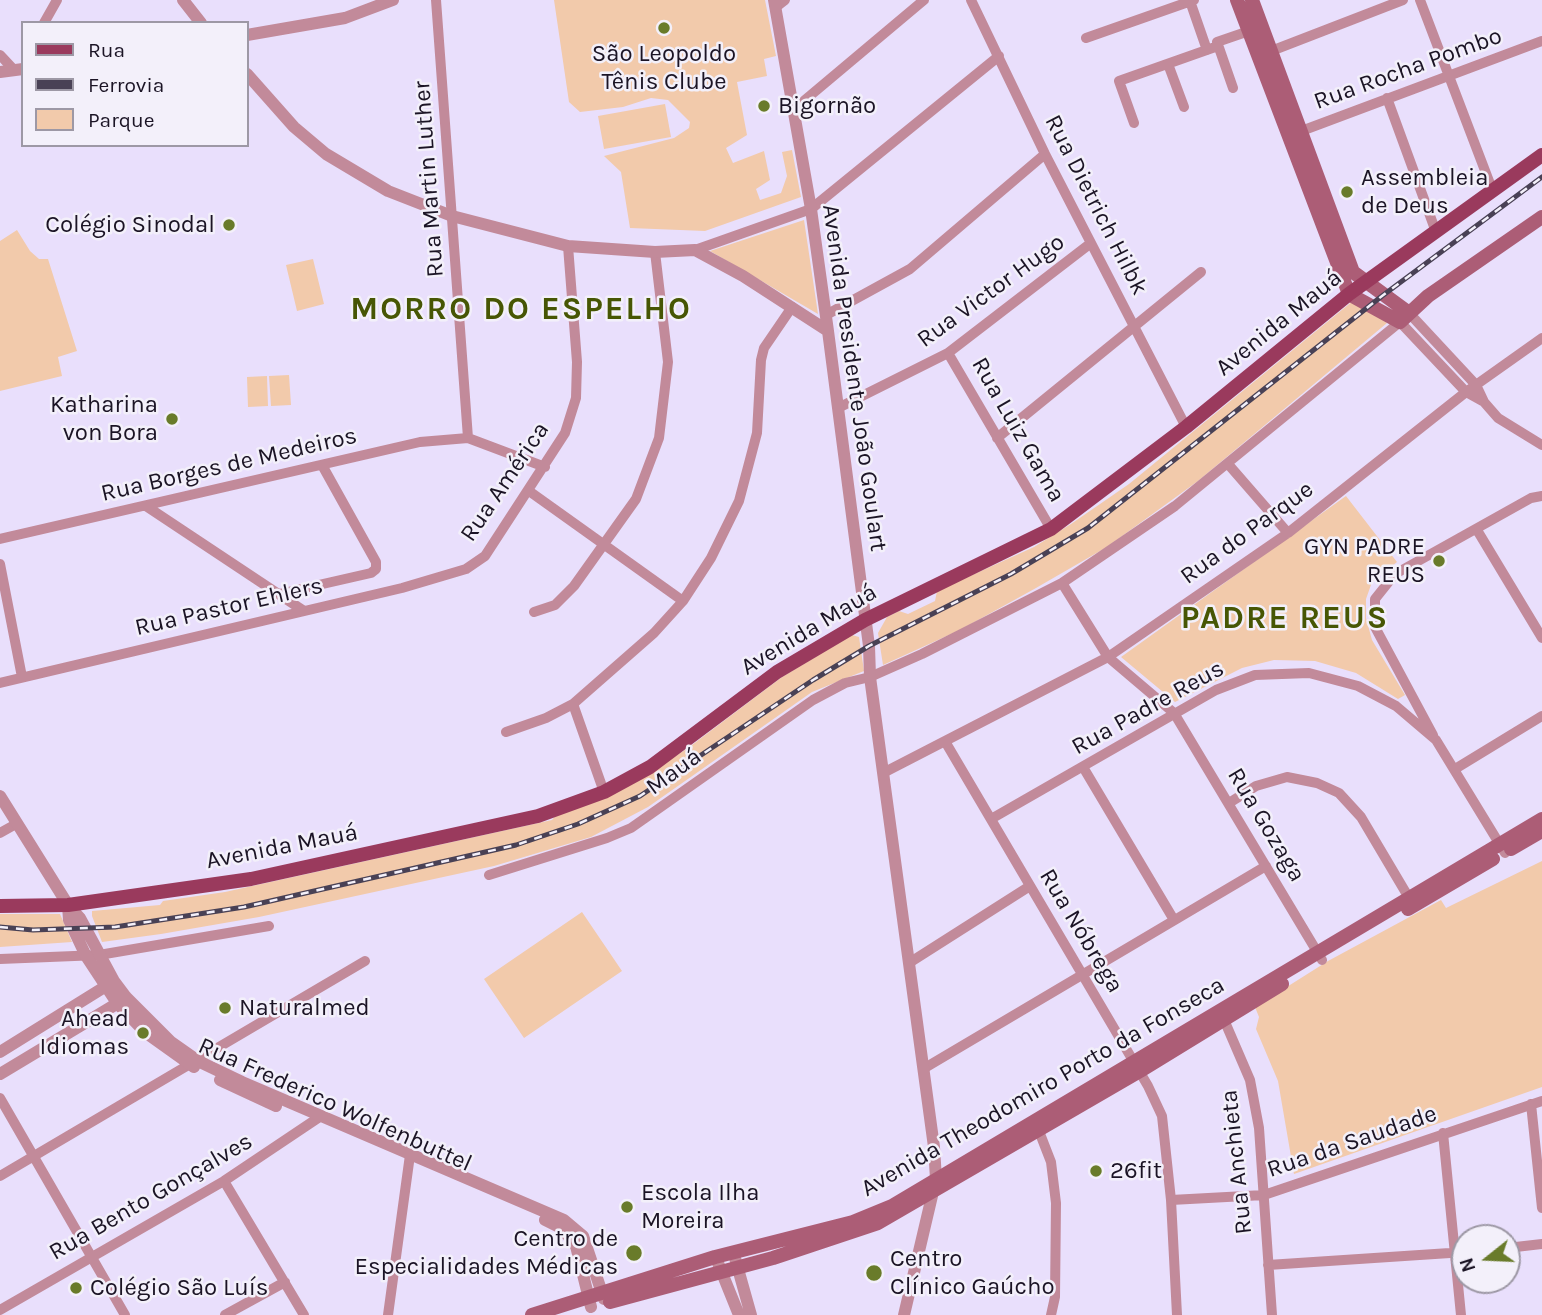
<!DOCTYPE html>
<html>
<head>
<meta charset="utf-8">
<style>
  body { margin:0 }
  #map { position:relative; width:1542px; height:1315px; overflow:hidden; background:#e9dffc; font-family:Karla,sans-serif }
  canvas { display:block }
  .legend { position:absolute; left:21px; top:21px; width:228px; height:126px; box-sizing:border-box; background:#f3f0fa; border:2px solid #9d98a5; margin:0; padding:9px 12px; list-style:none; font-size:21px; color:#1b1425 }
  .legend li { display:flex; align-items:center; gap:14px; height:35px }
  .legend b { width:35px; border:2px solid #9d98a5 }
  .north { position:absolute; left:1451px; top:1224px; width:70px; height:70px; box-sizing:border-box; background:#f3f0fa; border:2px solid #9d98a5; border-radius:50%; rotate:252deg; font-size:19px; font-weight:700; line-height:28px; text-align:center; color:#1b1425 }
  .north::after { content:''; display:block; margin:auto; width:24px; height:32px; background:#697b2a; clip-path:polygon(50% 0,100% 100%,50% 72%,0 100%) }
</style>
</head>
<body>
<div id="map">
<canvas width="1542" height="1315"></canvas>
<ul class="legend">
<li><b style="height:9px;background:#9a3a5d"></b>Rua</li>
<li><b style="height:9px;background:#494155"></b>Ferrovia</li>
<li><b style="height:19px;background:#f2caab"></b>Parque</li>
</ul>
<div class="north">N</div>
</div>
<script>
const g = document.querySelector('canvas').getContext('2d');
g.lineJoin = 'round';
function paint(path, color) {
  g.fillStyle = color;
  g.fill(path, 'evenodd');
}
function toPath(rows) {
  const path = new Path2D();
  for (const r of rows) {
    path.moveTo(r[0], r[1]);
    for (let i = 2; i < r.length; i += 2) path.lineTo(r[i], r[i + 1]);
  }
  return path;
}
function trace(path, color, width, dash) {
  g.strokeStyle = color;
  g.lineWidth = width;
  g.lineCap = dash ? 'butt' : 'round';
  g.setLineDash(dash || []);
  g.stroke(path);
}
function label(font, color, halo, rows, align = 'center') {
  g.font = font + ' Karla,sans-serif';
  g.lineWidth = 5;
  g.setLineDash([]);
  g.textBaseline = 'middle';
  g.strokeStyle = halo;
  g.fillStyle = color;
  for (const [text, x, y, turn = 0] of rows) {
    g.save();
    g.translate(x, y);
    g.rotate((+turn || 0) * Math.PI / 180);
    g.textAlign = isNaN(turn) ? turn : align;
    if (halo) g.strokeText(text, 0, 0);
    g.fillText(text, 0, 0);
    g.restore();
  }
}
paint(toPath([
  [554,0,765,0,776,56,764,59,767,76,737,82,747,135,726,148,733,163,764,151,770,180,756,189,760,200,781,193,787,176,782,152,792,150,801,197,705,231,630,228,621,172,604,156,674,138,689,128,690,122,668,100,651,98,623,107,580,112,569,102],
  [665,104,671,137,604,149,598,116],
  [804,220,818,314,710,251],
  [17,230,30,251,39,259,48,259,77,351,58,357,62,376,0,391,0,241],
  [313,259,324,304,297,311,286,265],
  [1354,300,1387,323,1198,481,1107,547,1036,588,960,630,883,665,878,633,887,617,899,611,908,614,935,601,937,591,1034,547,1071,524,1129,484],
  [289,375,291,405,271,406,269,376],
  [267,376,268,406,248,407,247,377],
  [1346,496,1397,562,1372,582,1366,599,1366,618,1372,640,1405,695,1398,699,1356,673,1315,661,1274,660,1242,668,1175,702,1121,657],
  [852,635,859,637,864,671,812,692,648,807,591,837,494,866,259,917,161,934,102,942,92,916,92,911,160,905,163,901,225,892,552,820,556,815,641,778,688,748,782,677],
  [1542,861,1542,1087,1294,1174,1278,1081,1256,1029,1259,1017,1255,1007,1328,961,1441,900,1446,908],
  [582,912,622,971,524,1038,484,979],
  [0,914,60,914,72,942,0,947]
]), '#f2caab');
trace(toPath([
  [436,0,468,438],
  [971,0,1045,154,1186,427],
  [1420,0,1492,189],
  [1190,1,1207,50],
  [776,7,785,0],
  [44,23,57,0],
  [1086,38,1194,0],
  [1266,53,1403,0],
  [0,55,14,70],
  [1168,64,1184,107],
  [1233,88,1217,42,1249,31],
  [1387,98,1436,232],
  [793,110,924,0],
  [1134,123,1119,81,1218,46],
  [1296,133,1542,41],
  [695,250,811,209,999,56],
  [1409,313,1476,385,1484,402,1498,418,1542,445],
  [826,315,910,269,1045,154],
  [948,353,1051,529],
  [838,408,948,353,1091,243],
  [997,438,1201,272],
  [1228,464,1288,533],
  [529,491,683,601],
  [146,506,304,611],
  [1477,530,1542,638],
  [0,539,420,442,468,438,545,467],
  [0,564,22,677],
  [1062,583,1108,657,1174,713,1322,960],
  [279,594,371,573,376,569,376,562,322,465],
  [534,612,555,605,574,586,636,499,659,438,668,362,655,252],
  [0,683,402,588,466,569,485,556,565,433,576,398,577,362,568,246],
  [573,704,604,792],
  [506,732,546,718,573,704,654,633,683,601,711,558,739,501,757,433,761,360,764,348,792,307],
  [1433,735,1375,627,1375,599,1395,574,1531,498,1542,496],
  [946,743,1148,1086,1162,1116,1171,1200,1177,1315],
  [1083,767,1174,920],
  [1455,769,1542,716],
  [883,773,1108,657,1288,533,1466,392,1542,338],
  [1229,803,1256,786,1287,777,1317,783,1339,793,1361,817,1412,903],
  [991,819,1216,690,1255,675,1309,673,1358,686,1396,706,1436,740,1505,853],
  [0,833,16,824],
  [489,875,607,838,631,828,813,700,845,683,870,677,922,654,1062,583,1175,506,1400,322,1466,392,1484,402],
  [0,959,99,955,269,926],
  [909,963,1030,886],
  [1222,1015,1250,1080,1259,1128,1272,1315],
  [923,1069,1266,866],
  [0,1098,125,1315],
  [1531,1104,1542,1208],
  [1037,1126,1051,1162,1056,1203,1055,1297,1051,1315],
  [1443,1133,1461,1315],
  [0,1176,365,961],
  [224,1181,304,1315],
  [1171,1200,1264,1195,1542,1101],
  [1507,1248,1542,1244],
  [1268,1265,1465,1252],
  [0,1310,224,1181,321,1116],
  [225,1315,285,1282],
  [388,1315,410,1155]
]), '#c28a9a', 10);
trace(toPath([
  [183,0,201,23],
  [774,0,811,209,828,331,869,646,870,677,934,1147,936,1179,904,1315],
  [247,35,345,18,393,0],
  [0,72,23,69],
  [247,74,294,127,326,154,388,191,452,216,568,246,655,252,695,250,743,276,828,331],
  [0,796,68,905,80,918,114,981,126,997,171,1042,198,1061,242,1082,564,1220,583,1236,604,1299],
  [68,905,69,920,86,956,117,1003,145,1032,194,1067],
  [0,1052,111,983],
  [0,1074,123,1000],
  [220,1080,276,1106],
  [545,1220,563,1229,576,1246,591,1307],
  [735,1258,751,1315],
  [718,1263,739,1315]
]), '#c28a9a', 12);
trace(toPath([
  [1237,0,1349,294,1400,322,1428,296,1542,217],
  [1252,0,1353,272,1409,313],
  [1511,849,1542,831],
  [1408,909,1493,859],
  [610,1302,773,1258,878,1223,1140,1071,1282,984],
  [532,1315,715,1257,853,1222,892,1206,1542,819]
]), '#ac5d76', 14);
trace(toPath([
  [0,906,68,905,251,879,538,816,604,792,650,767,777,672,865,620,1051,529,1186,427,1349,294,1542,155]
]), '#9a3a5d', 14);
const rail = toPath([
  [0,927,33,930,115,927,244,907,516,845,578,824,640,796,813,680,869,646,1011,574,1088,528,1382,296,1542,177]
]);
trace(rail, '#494155', 5);
trace(rail, '#f3f0fa', 2.5, [8]);
for (const [x, y, r, color] of [
  [664,28,7,"#697b2a"],
  [764,106,7,"#697b2a"],
  [1347,192,7,"#697b2a"],
  [229,225,7,"#697b2a"],
  [172,419,7,"#697b2a"],
  [1439,561,7,"#697b2a"],
  [225,1008,7,"#697b2a"],
  [143,1033,7,"#697b2a"],
  [1096,1171,7,"#697b2a"],
  [627,1207,7,"#697b2a"],
  [634,1253,9,"#697b2a"],
  [874,1273,9,"#697b2a"],
  [76,1288,7,"#697b2a"]
]) {
  const dot = new Path2D();
  dot.arc(x, y, r, 0, 2 * Math.PI);
  g.fillStyle = color;
  g.fill(dot);
  trace(dot, '#f3f0fa', 2.5);
}
label('24px', '#1b1425', '#f3f0fa', [
  ["São Leopoldo",664,54,"center"],
  ["Tênis Clube",664,82,"center"],
  ["Bigornão",778,106],
  ["Assembleia",1361,178],
  ["de Deus",1361,206],
  ["Colégio Sinodal",215,225,"right"],
  ["Katharina",158,405,"right"],
  ["von Bora",158,433,"right"],
  ["GYN PADRE",1425,547,"right"],
  ["REUS",1425,575,"right"],
  ["Naturalmed",239,1008],
  ["Ahead",129,1019,"right"],
  ["Idiomas",129,1047,"right"],
  ["26fit",1110,1171],
  ["Escola Ilha",641,1193],
  ["Moreira",641,1221],
  ["Centro de",618,1239,"right"],
  ["Especialidades Médicas",618,1267,"right"],
  ["Centro",890,1259],
  ["Clínico Gaúcho",890,1287],
  ["Colégio São Luís",90,1288]
], 'left');
label('24px', '#1b1425', '#f3f0fa', [
  ["Rua Rocha Pombo",1408,69,-20],
  ["Rua Martin Luther",429,179,-94],
  ["Rua Dietrich Hilbk",1096,205,63],
  ["Rua Victor Hugo",991,291,-36],
  ["Avenida Mauá",1279,323,-39],
  ["Avenida Presidente João Goulart",854,378,82],
  ["Rua Luiz Gama",1018,430,60],
  ["Rua Borges de Medeiros",229,465,-13],
  ["Rua América",505,482,-56],
  ["Rua do Parque",1247,533,-36],
  ["Rua Pastor Ehlers",229,607,-13],
  ["Avenida Mauá",809,630,-31],
  ["Rua Padre Reus",1148,708,-29],
  ["Mauá",674,772,-36],
  ["Rua Gozaga",1266,825,59],
  ["Avenida Mauá",282,847,-11],
  ["Rua Nóbrega",1081,931,59],
  ["Avenida Theodomiro Porto da Fonseca",1043,1087,-30],
  ["Rua Frederico Wolfenbuttel",335,1105,24],
  ["Rua da Saudade",1352,1142,-19],
  ["Rua Anchieta",1237,1162,-96],
  ["Rua Bento Gonçalves",151,1197,-30]
]);
g.letterSpacing = '2px';
label('bold 32px', '#475604', '#f3f0fa', [
  ["MORRO DO ESPELHO",521,310],
  ["PADRE REUS",1285,619]
]);
g.letterSpacing = '0px';
</script>
</body>
</html>
